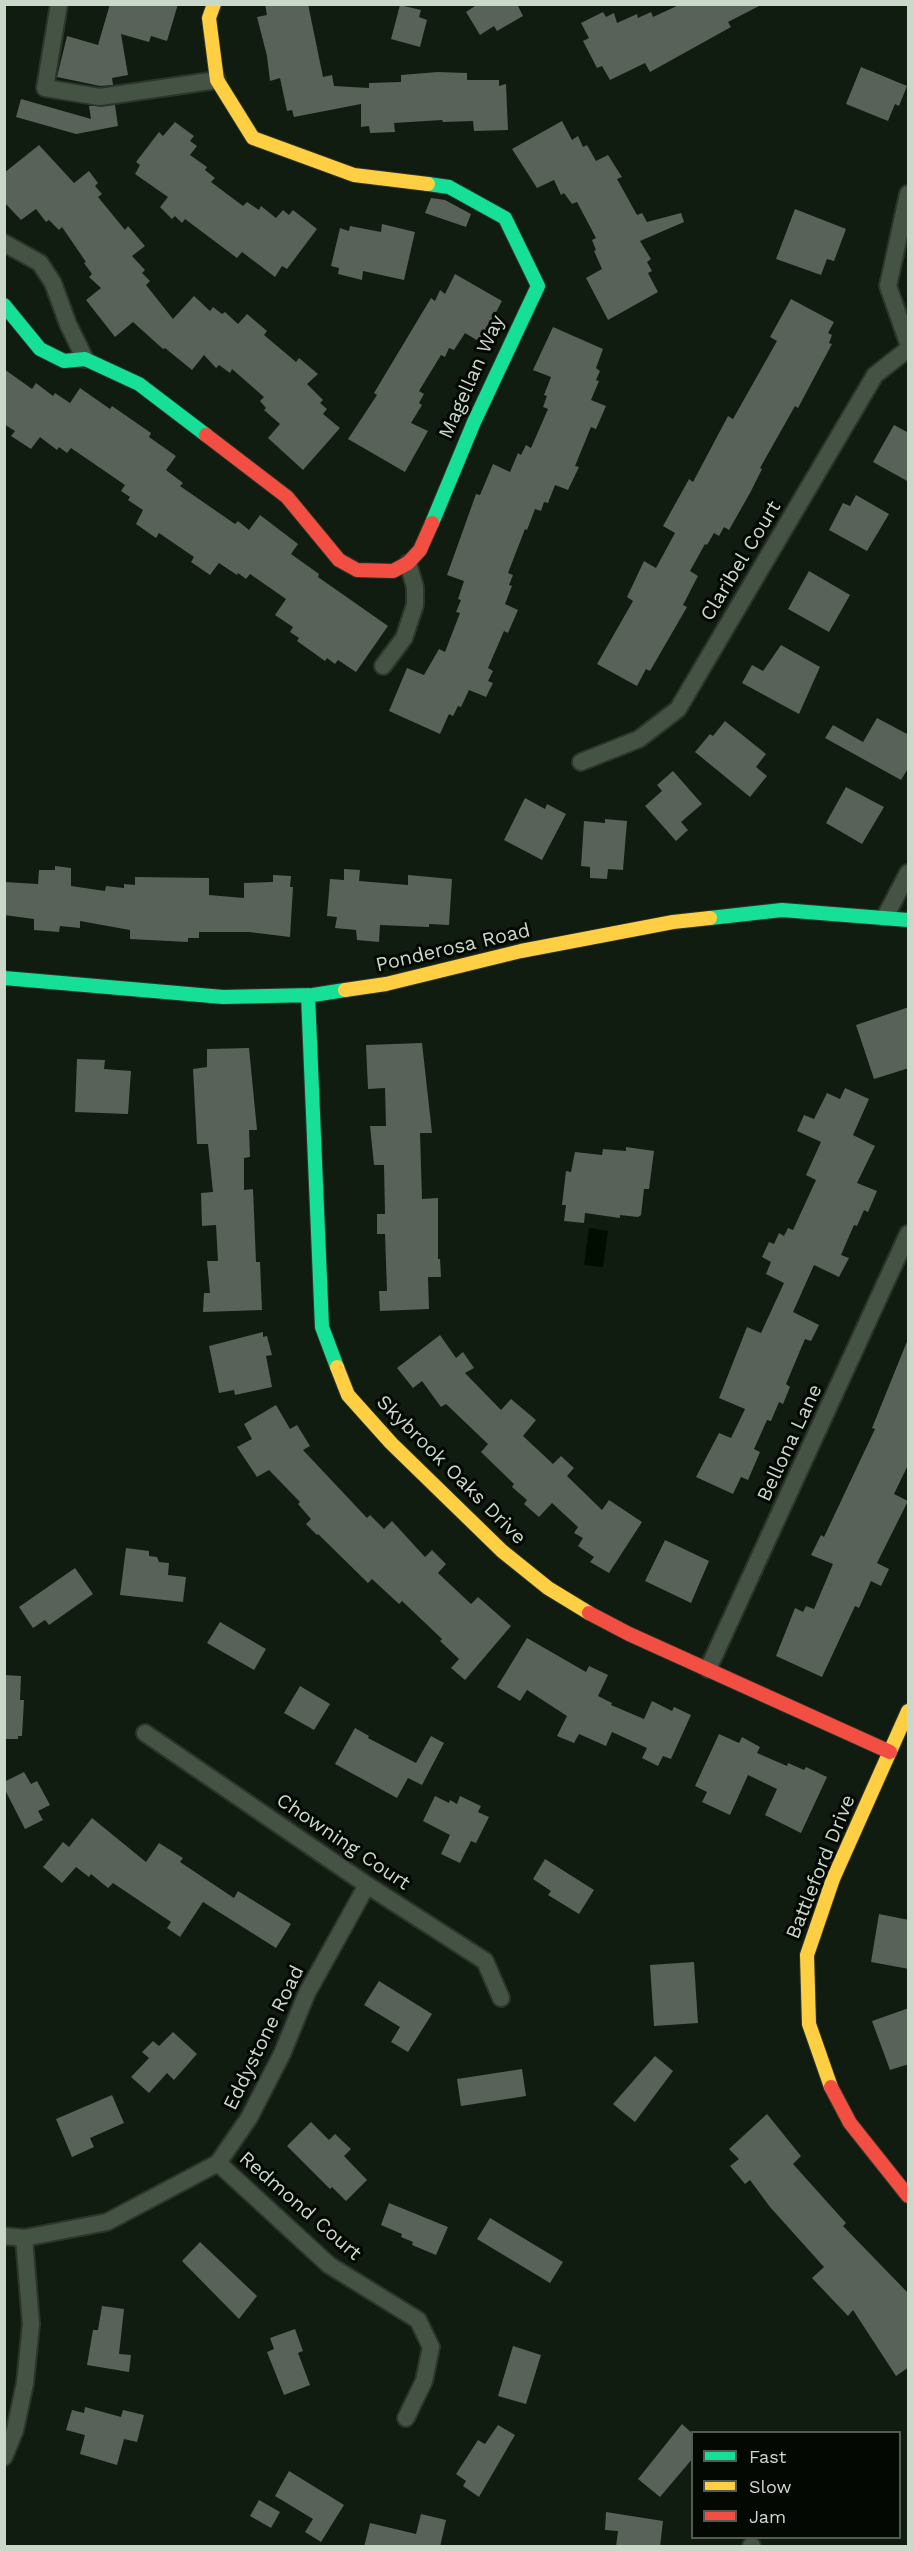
<!DOCTYPE html>
<html>
<head>
<meta charset="utf-8">
<style>
  body { margin:0 }
  #map { position:relative; width:913px; height:2551px; overflow:hidden; background:#111c10; font-family:"Work Sans",sans-serif }
  canvas { display:block }
  .frame { position:absolute; inset:0; border:6px solid #cad8c9; pointer-events:none }
  .legend { position:absolute; left:691px; top:2431px; width:210px; height:108px; box-sizing:border-box; background:#030802; border:2px solid #535b52; margin:0; padding:8px 10px; list-style:none; font-size:18px; color:#cad8c9 }
  .legend li { display:flex; align-items:center; gap:12px; height:30px }
  .legend b { width:30px; border:2px solid #535b52 }
</style>
</head>
<body>
<div id="map">
<canvas width="913" height="2551"></canvas>
<div class="frame"></div>
<ul class="legend">
<li><b style="height:8px;background:#16e098"></b>Fast</li>
<li><b style="height:8px;background:#ffcf43"></b>Slow</li>
<li><b style="height:8px;background:#f24e42"></b>Jam</li>
</ul>
</div>
<script>
const g = document.querySelector('canvas').getContext('2d');
g.lineJoin = 'round';
function paint(path, color) {
  g.fillStyle = color;
  g.fill(path, 'evenodd');
}
function toPath(rows) {
  const path = new Path2D();
  for (const r of rows) {
    path.moveTo(r[0], r[1]);
    for (let i = 2; i < r.length; i += 2) path.lineTo(r[i], r[i + 1]);
  }
  return path;
}
function trace(path, color, width, dash) {
  g.strokeStyle = color;
  g.lineWidth = width;
  g.lineCap = dash ? 'butt' : 'round';
  g.setLineDash(dash || []);
  g.stroke(path);
}
function label(font, color, halo, rows, align = 'center') {
  g.font = font + ' "Work Sans",sans-serif';
  g.lineWidth = 6;
  g.setLineDash([]);
  g.textBaseline = 'middle';
  g.strokeStyle = halo;
  g.fillStyle = color;
  for (const [text, x, y, turn = 0] of rows) {
    g.save();
    g.translate(x, y);
    g.rotate((+turn || 0) * Math.PI / 180);
    g.textAlign = isNaN(turn) ? turn : align;
    if (halo) g.strokeText(text, 0, 0);
    g.fillText(text, 0, 0);
    g.restore();
  }
}
paint(toPath([
  [589,1228,608,1231,603,1267,584,1265]
]), '#020d01');
paint(toPath([
  [110,4,178,4,167,41,151,36,149,42,121,34,128,75,112,78,113,85,100,86,57,77,67,36,98,45],
  [265,4,308,4,323,77,332,75,334,86,369,88,369,83,401,82,401,75,438,72,467,73,467,80,499,80,499,86,506,84,508,130,474,131,473,121,443,122,442,120,394,123,395,132,370,133,369,126,361,127,361,104,294,117,292,110,287,111,280,78,270,81,267,56,257,17,267,15],
  [478,4,517,4,523,16,497,31,494,26,480,35,466,12],
  [681,4,763,4,728,22,731,27,650,72,645,63,610,80,602,66,597,68,583,41,589,38,581,23,603,12,606,17,614,13,617,23,637,14,638,18,651,12,653,17],
  [400,5,421,10,419,17,427,20,420,47,391,39],
  [861,67,907,86,899,106,895,104,888,121,846,104],
  [21,99,91,119,89,106,115,105,118,126,76,134,16,117],
  [562,121,572,140,578,136,583,147,587,145,596,161,608,155,622,177,617,179,637,215,642,213,647,222,681,213,684,222,640,241,651,259,647,262,652,271,648,273,658,292,608,320,586,278,602,269,594,251,596,250,592,240,596,238,577,202,572,204,564,193,561,195,554,180,537,188,512,149],
  [175,122,194,136,190,141,197,146,190,155,207,167,205,170,215,178,211,182,243,206,247,202,259,210,261,206,276,218,283,210,289,215,293,210,317,229,287,269,282,266,275,277,242,252,237,258,185,219,182,223,175,216,172,219,160,207,168,197,135,174,140,165,136,162,159,132,163,136],
  [39,145,74,183,89,171,98,183,95,186,102,194,98,197,125,230,128,226,145,246,132,256,145,270,142,273,150,281,146,285,173,319,194,296,210,311,213,307,222,314,225,312,238,324,247,314,267,331,264,335,296,362,299,358,318,374,307,384,323,400,320,403,327,409,323,414,340,428,303,470,268,438,280,424,264,410,266,408,260,401,264,397,232,369,230,373,219,365,216,368,204,355,192,370,165,348,163,349,133,322,115,337,86,300,101,288,89,277,92,274,84,263,86,262,62,227,59,230,49,220,46,222,36,209,21,220,4,202,4,173],
  [431,198,445,200,471,214,466,227,425,213],
  [795,209,846,229,834,261,827,259,821,275,776,259],
  [382,224,415,232,404,280,363,271,362,280,338,274,339,268,331,266,340,228,349,231,350,226,381,232],
  [455,274,502,301,480,342,465,333,454,350,449,348,445,357,441,355,419,391,424,394,419,403,422,405,411,423,428,431,405,472,348,439,377,395,374,393,431,298,435,301,440,290,445,294],
  [791,299,834,322,828,333,832,335,829,343,832,344,798,408,795,406,760,468,762,469,750,493,729,530,724,527,719,536,714,533,707,545,705,544,690,571,698,576,683,605,687,607,650,671,646,669,637,686,597,664,633,601,627,597,644,561,656,568,675,533,663,526,689,479,693,482,728,416,733,419,777,341,770,337],
  [553,327,603,349,596,368,600,371,596,380,599,381,591,400,606,406,596,429,591,427,575,466,579,467,568,490,555,485,548,503,544,502,541,511,535,509,527,530,525,529,508,573,513,575,509,585,512,586,505,604,518,610,508,633,504,631,488,668,493,671,488,681,493,683,486,697,469,690,461,707,458,706,453,716,449,714,440,734,389,711,407,668,424,675,439,649,445,652,460,613,456,612,461,600,458,599,464,581,447,575,476,494,480,495,493,464,510,472,518,453,521,455,526,445,531,448,548,409,543,407,547,396,544,395,551,377,533,370],
  [4,369,32,389,36,383,53,396,55,393,70,403,80,388,110,409,112,406,151,433,149,437,176,456,166,470,183,483,180,486,235,524,238,521,249,530,260,515,298,544,291,554,319,574,318,577,388,626,356,672,338,660,335,664,327,658,325,661,297,641,299,638,290,632,293,627,275,615,286,599,250,574,246,579,238,573,237,575,219,563,210,575,191,562,194,557,159,533,156,538,136,524,143,510,128,500,130,497,121,491,125,485,71,448,67,453,59,447,57,450,40,437,31,449,11,436,15,431,4,424],
  [894,425,909,433,909,482,873,462],
  [856,495,889,514,867,551,829,530,843,503,850,506],
  [809,571,850,595,829,632,788,609],
  [781,645,820,667,799,714,742,683,752,665,763,671],
  [877,718,909,735,909,767,901,780,825,738,833,725,863,742],
  [725,721,766,754,756,767,767,776,750,797,695,752,710,734,713,736],
  [673,771,702,804,681,822,688,830,676,841,645,806,662,791,657,785],
  [846,787,884,807,862,844,826,823],
  [525,798,545,809,547,804,566,814,542,860,504,840],
  [605,819,627,821,623,870,608,869,607,879,590,878,590,867,581,866,584,821,605,823],
  [55,866,71,868,71,886,105,891,106,886,124,888,124,884,135,885,135,877,209,878,209,895,244,898,244,883,273,882,273,875,291,876,290,887,293,887,290,937,249,932,199,932,199,938,188,938,188,942,130,939,130,930,80,921,80,928,60,926,59,932,34,930,34,919,4,915,4,882,38,884,39,870,55,870],
  [344,869,360,870,359,881,408,885,408,875,452,879,449,925,429,924,429,927,380,925,379,942,357,940,356,930,335,928,337,917,327,916,330,879,344,880],
  [909,1007,909,1068,874,1079,856,1025],
  [422,1043,432,1133,420,1133,422,1199,438,1198,438,1259,440,1259,441,1277,428,1277,429,1309,380,1311,379,1291,387,1291,385,1234,377,1234,377,1214,385,1214,384,1165,374,1165,370,1126,386,1126,385,1088,368,1089,366,1045],
  [249,1048,257,1130,249,1130,250,1157,244,1158,244,1190,253,1189,256,1262,260,1262,262,1310,203,1312,204,1293,210,1293,207,1261,218,1261,216,1225,202,1226,201,1193,213,1192,208,1144,197,1144,193,1069,207,1067,207,1049],
  [77,1059,105,1060,104,1069,131,1071,128,1114,75,1112],
  [845,1088,869,1099,853,1135,875,1146,857,1183,877,1191,868,1212,864,1210,857,1226,854,1225,841,1255,849,1258,839,1277,814,1265,793,1312,819,1325,811,1341,805,1339,786,1384,790,1387,783,1404,779,1402,771,1421,767,1420,754,1449,760,1452,748,1480,741,1477,733,1494,696,1477,719,1433,731,1438,745,1409,719,1398,747,1327,761,1333,784,1283,766,1274,771,1262,762,1257,769,1242,774,1244,779,1233,784,1236,788,1228,793,1230,816,1180,806,1175,821,1142,797,1131,804,1115,814,1119,827,1093,840,1099],
  [626,1147,654,1151,649,1189,644,1189,641,1215,638,1217,620,1215,620,1218,585,1213,584,1223,564,1221,566,1205,562,1205,566,1171,571,1172,575,1152,602,1155,603,1149,626,1151],
  [263,1332,263,1337,267,1336,272,1355,266,1356,272,1387,235,1395,234,1390,219,1393,209,1346],
  [440,1335,456,1358,463,1352,474,1368,465,1373,501,1410,511,1399,536,1420,523,1436,553,1464,561,1456,574,1468,567,1476,602,1510,609,1500,642,1522,609,1573,590,1562,594,1557,578,1546,583,1538,574,1533,578,1527,552,1503,539,1517,524,1504,527,1500,512,1487,514,1484,481,1452,488,1444,446,1404,441,1407,422,1381,413,1388,397,1368],
  [908,1339,909,1463,894,1494,908,1501,877,1563,889,1569,881,1586,871,1581,859,1608,855,1606,822,1677,776,1656,795,1608,803,1612,806,1606,814,1609,833,1564,811,1555,821,1535,824,1537,875,1429,872,1428],
  [276,1405,290,1429,297,1425,310,1446,303,1450,367,1518,370,1515,384,1529,392,1521,425,1557,432,1550,446,1564,438,1573,471,1604,478,1597,511,1626,465,1680,451,1668,459,1659,440,1641,442,1639,402,1601,399,1604,372,1579,368,1583,318,1534,317,1535,306,1524,311,1519,298,1504,300,1502,269,1470,257,1477,237,1447,252,1439,244,1424],
  [665,1540,709,1561,691,1603,645,1581],
  [126,1548,149,1551,149,1556,157,1557,159,1562,169,1563,168,1575,186,1577,183,1602,120,1595],
  [75,1568,93,1594,49,1625,45,1620,33,1628,19,1607],
  [220,1622,266,1649,254,1670,207,1643],
  [527,1638,586,1672,589,1666,608,1675,598,1696,612,1703,611,1705,644,1719,652,1701,672,1711,674,1707,691,1715,671,1759,663,1756,658,1766,642,1758,647,1748,612,1732,606,1746,579,1734,574,1743,557,1736,567,1716,527,1690,520,1701,497,1687],
  [4,1675,21,1676,20,1700,24,1700,22,1736,18,1736,18,1739,4,1739],
  [300,1686,330,1704,314,1730,284,1713],
  [355,1728,369,1736,368,1738,416,1763,431,1736,444,1743,422,1785,408,1778,397,1798,335,1764],
  [719,1734,739,1743,742,1737,760,1747,757,1753,787,1766,788,1763,804,1770,806,1767,827,1777,801,1833,765,1815,777,1789,748,1775,730,1815,702,1802,707,1792,695,1786],
  [24,1772,31,1784,37,1781,50,1805,38,1811,43,1820,25,1829,4,1788,4,1782],
  [435,1796,449,1803,450,1800,457,1804,460,1796,481,1806,478,1812,489,1817,476,1843,471,1841,460,1863,441,1854,450,1835,423,1821],
  [92,1818,146,1862,159,1843,183,1858,180,1862,234,1898,238,1891,291,1924,276,1948,203,1902,180,1937,167,1928,171,1922,113,1883,108,1888,91,1874,89,1877,76,1867,62,1883,43,1867,63,1842,69,1847],
  [545,1859,594,1890,579,1914,548,1895,551,1891,533,1879],
  [879,1914,909,1920,909,1969,871,1962],
  [694,1962,698,2023,654,2026,650,1965],
  [379,1981,432,2014,408,2052,391,2042,400,2027,364,2005],
  [909,2008,909,2064,890,2070,872,2021],
  [173,2032,197,2054,174,2080,167,2073,149,2093,131,2077,149,2058,142,2052,153,2041,159,2046],
  [655,2056,673,2071,635,2122,613,2104],
  [522,2069,526,2096,461,2106,457,2079],
  [112,2095,124,2123,90,2138,94,2147,72,2157,56,2119],
  [767,2114,801,2156,793,2164,846,2223,843,2226,909,2294,909,2367,896,2376,853,2310,848,2316,812,2278,824,2267,770,2207,750,2180,745,2184,730,2166,739,2159,729,2149],
  [311,2122,329,2140,335,2134,351,2149,344,2156,367,2180,346,2201,332,2187,330,2189,287,2146],
  [389,2203,448,2227,436,2255,412,2245,413,2242,401,2237,402,2234,381,2225],
  [490,2218,563,2262,550,2283,477,2239],
  [200,2242,257,2296,239,2319,182,2261],
  [102,2306,124,2309,119,2354,131,2355,129,2372,87,2365,93,2330,98,2330],
  [295,2329,303,2351,298,2353,310,2385,284,2395,267,2352,274,2349,270,2338],
  [513,2346,541,2355,526,2404,498,2396],
  [85,2407,121,2417,123,2410,144,2415,137,2442,124,2439,117,2465,80,2454,85,2435,66,2430,72,2410,84,2413],
  [682,2424,693,2434,693,2458,660,2497,638,2479],
  [498,2425,515,2435,479,2497,463,2486,466,2481,456,2474,478,2440,485,2444],
  [289,2471,344,2505,321,2542,305,2532,313,2519,275,2496],
  [259,2500,280,2512,271,2528,250,2516],
  [606,2512,663,2521,660,2547,616,2547,618,2531,605,2530],
  [421,2514,446,2520,440,2547,364,2547,370,2523,416,2534]
]), '#586258');
const street = toPath([
  [59,4,45,88,100,97,217,80],
  [908,194,888,286,908,343],
  [4,243,40,263,53,283,68,324,85,359],
  [383,666,404,638,415,605,415,587,408,563],
  [581,762,639,739,678,709,875,375,908,349],
  [885,917,908,873],
  [708,1669,908,1234],
  [145,1733,367,1885,485,1961,501,1998],
  [218,2163,329,2265,418,2320,431,2347,424,2381,406,2418],
  [4,2236,24,2238,107,2222,218,2163,249,2118,282,2054,307,1993,367,1885],
  [4,2457,15,2430,25,2383,31,2324,24,2238],
  [751,2546,752,2546]
]);
const fast = toPath([
  [428,184,449,187,505,218,538,286,474,422,432,523],
  [4,305,40,349,64,361,85,359,139,384,206,435],
  [710,918,782,910,908,920],
  [4,978,223,997,313,995,345,990],
  [308,995,322,1327,337,1367]
]);
const slow = toPath([
  [214,4,209,18,217,80,253,138,354,175,428,184],
  [345,990,386,984,521,951,673,922,710,918],
  [337,1367,348,1395,391,1443,502,1551,548,1588,589,1613],
  [831,2087,809,2024,807,1955,833,1879,908,1711]
]);
const jam = toPath([
  [206,435,287,497,339,560,357,570,393,571,408,563,420,550,432,523],
  [589,1613,629,1634,890,1752],
  [831,2087,850,2123,908,2196]
]);
trace(street, '#2c352b', 20);
trace(fast, '#2c352b', 16);
trace(slow, '#2c352b', 16);
trace(jam, '#2c352b', 16);
trace(street, '#455344', 16);
trace(fast, '#16e098', 14);
trace(slow, '#ffcf43', 14);
trace(jam, '#f24e42', 14);
label('20px', '#cad8c9', '#030802', [
  ["Magellan Way",472,377,-66],
  ["Claribel Court",741,561,-59],
  ["Ponderosa Road",453,948,-13],
  ["Bellona Lane",790,1443,-65],
  ["Skybrook Oaks Drive",451,1470,45],
  ["Chowning Court",343,1842,34],
  ["Battleford Drive",821,1867,-68],
  ["Eddystone Road",264,2038,-64],
  ["Redmond Court",300,2206,41]
]);
</script>
</body>
</html>
